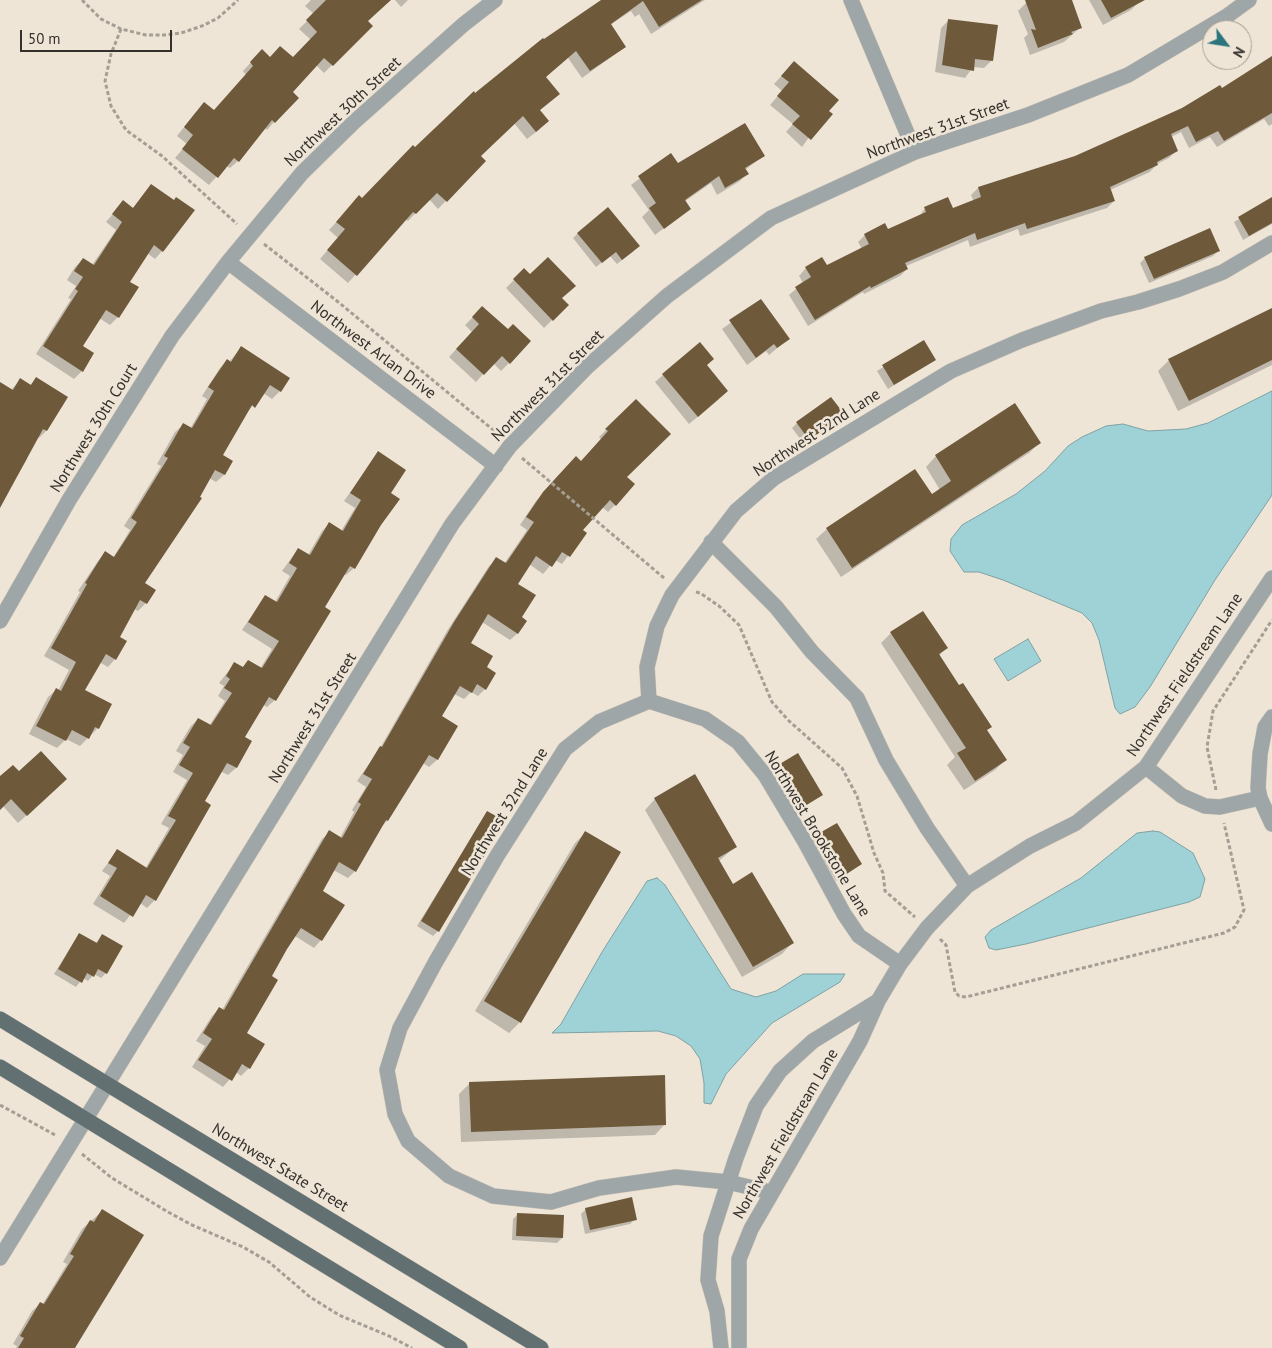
<!DOCTYPE html>
<html>
<head>
<meta charset="utf-8">
<style>
  body { margin:0 }
  #map { position:relative; width:1272px; height:1348px; overflow:hidden; background:#eee5d7; font-family:"PT Sans",sans-serif }
  canvas { display:block }
  .north { position:absolute; left:1202px; top:20px; width:50px; height:50px; box-sizing:border-box; background:#eee5d7; border:1px solid #a49d92; border-radius:50%; rotate:121deg; font-size:14px; font-weight:700; line-height:20px; text-align:center; color:#34302b }
  .north::after { content:''; display:block; margin:auto; width:18px; height:22px; background:#2c757d; clip-path:polygon(50% 0,100% 100%,50% 72%,0 100%) }
  .scale { position:absolute; left:20px; top:30px; width:152px; height:22px; box-sizing:border-box; border:2px solid #34302b; border-top:0; padding-left:6px; font-size:15px; line-height:18px; white-space:nowrap; color:#34302b; -webkit-text-stroke:4px #eee5d7; paint-order:stroke }
</style>
</head>
<body>
<div id="map">
<canvas width="1272" height="1348"></canvas>
<div class="north">N</div>
<div class="scale">50 m</div>
</div>
<script>
const g = document.querySelector('canvas').getContext('2d');
g.lineJoin = 'round';
function paint(path, color) {
  g.fillStyle = color;
  g.fill(path, 'evenodd');
}
function toPath(rows) {
  const path = new Path2D();
  for (const r of rows) {
    path.moveTo(r[0], r[1]);
    for (let i = 2; i < r.length; i += 2) path.lineTo(r[i], r[i + 1]);
  }
  return path;
}
function trace(path, color, width, dash) {
  g.strokeStyle = color;
  g.lineWidth = width;
  g.lineCap = dash ? 'butt' : 'round';
  g.setLineDash(dash || []);
  g.stroke(path);
}
function label(font, color, halo, rows, align = 'center') {
  g.font = font + ' "PT Sans",sans-serif';
  g.lineWidth = 5;
  g.setLineDash([]);
  g.textBaseline = 'middle';
  g.strokeStyle = halo;
  g.fillStyle = color;
  for (const [text, x, y, turn = 0] of rows) {
    g.save();
    g.translate(x, y);
    g.rotate((+turn || 0) * Math.PI / 180);
    g.textAlign = isNaN(turn) ? turn : align;
    if (halo) g.strokeText(text, 0, 0);
    g.fillText(text, 0, 0);
    g.restore();
  }
}
const water = toPath([
  [1272,391,1272,495,1215,580,1150,687,1135,707,1120,714,1115,708,1099,640,1092,623,1082,613,1003,580,979,572,964,572,950,551,951,539,962,525,1016,494,1045,471,1068,446,1082,437,1106,426,1123,424,1148,431,1186,429,1208,423,1272,391],
  [1028,639,1041,661,1008,681,994,659,1028,639],
  [1153,831,1160,832,1193,853,1205,879,1200,897,1189,902,1026,944,996,950,989,948,985,937,991,930,1081,878,1137,833,1153,831],
  [657,878,665,885,731,989,756,997,776,991,803,974,845,974,840,982,772,1023,726,1074,711,1104,704,1103,704,1083,700,1059,691,1046,676,1036,658,1031,552,1033,561,1024,602,952,647,881,657,878]
]);
paint(water, '#9fd2d7');
trace(water, '#7fa1a3', 1);
paint(toPath([
  [311,0,390,0,366,21,371,26,324,73,316,65,291,92,274,122,267,130,265,128,238,161,230,168,226,166,209,185,175,158,187,144,177,136,196,112,213,112,246,75,243,71,254,59,292,59,311,40,299,29,314,14,305,6],
  [395,0,408,0,401,7],
  [603,0,705,0,651,34,639,14,635,17,631,11,610,25,625,47,582,78,568,58,545,77,559,94,539,111,540,129,527,139,514,123,479,156,484,161,438,209,429,199,408,221,405,219,348,283,320,259,338,238,329,230,352,205,362,199,475,94,544,41],
  [1033,0,1070,0,1081,27,1064,42,1030,55,1024,38,1028,34,1018,11,1026,3],
  [1089,0,1138,0,1139,2,1131,10,1103,25],
  [949,20,992,60,984,68,973,67,965,78,935,72,941,28],
  [1272,57,1272,124,1269,126,1264,119,1217,147,1210,137,1189,148,1181,132,1171,137,1176,151,1169,158,1157,164,1150,172,1110,190,1114,201,1107,208,1020,236,1018,229,970,247,968,240,906,266,907,269,900,276,864,294,863,292,808,326,789,295,803,283,799,276,806,268,822,258,827,266,862,249,858,242,865,235,888,230,919,217,925,208,952,209,974,202,971,195,978,188,1076,157,1222,90],
  [786,71,828,111,802,147,786,132,793,124,770,105,782,91,774,84],
  [671,155,678,165,763,156,745,170,747,173,740,181,717,195,711,183,684,202,689,209,655,235,642,217,649,210,631,185],
  [152,186,162,251,155,259,147,253,128,282,137,287,118,317,110,325,99,318,81,346,82,371,74,379,36,354,71,299,68,298,76,286,67,280,75,267,83,259,92,265,116,230,106,222,123,202,132,209],
  [1272,199,1272,224,1243,240,1234,222],
  [578,233,634,251,617,264,610,256,596,267,573,238],
  [1218,251,1213,256,1149,283,1140,263,1145,258],
  [524,270,567,305,544,328,506,288],
  [761,301,788,339,769,355,766,351,747,365,722,329],
  [1272,309,1272,365,1178,411,1158,371,1169,360],
  [475,315,509,363,501,371,493,363,476,382,449,357,472,332,465,325],
  [923,342,934,360,888,389,877,371],
  [241,348,280,391,272,399,263,393,246,414,221,455,231,461,224,475,216,482,209,478,143,584,146,603,138,611,134,609,118,638,115,659,108,667,99,662,84,690,98,728,80,746,66,739,57,748,29,734,48,697,56,690,58,691,69,670,44,656,80,592,78,591,98,561,105,553,113,558,130,530,124,526,161,466,157,464,175,432,183,425,190,429,207,399,202,396,220,368,227,361,229,362],
  [706,366,719,399,689,424,655,382,663,375],
  [36,379,46,431,39,438,38,437,25,457,27,459,0,504,0,387,11,390,20,380,29,386],
  [636,400,625,477,615,505,608,512,602,507,581,531,585,533,562,564,555,560,543,574,529,564,516,584,520,618,518,633,510,640,482,622,470,644,485,668,485,689,478,696,471,692,464,699,454,694,440,717,456,726,437,760,429,767,423,763,387,821,381,827,355,871,348,878,333,870,321,892,321,940,314,948,295,936,270,976,246,1034,263,1045,249,1068,241,1076,236,1072,223,1087,192,1067,205,1046,196,1041,212,1016,220,1008,222,1010,322,839,330,832,340,838,354,812,352,810,366,787,357,781,379,750,447,631,489,566,497,559,504,564,527,530,520,525,536,501,568,465,581,462,601,439,599,437],
  [843,415,804,444,792,428,797,423],
  [1040,442,1029,453,841,577,816,539,827,529,932,495,940,490,926,467,936,456],
  [378,453,389,494,380,524,354,568,346,575,343,574,323,607,275,700,267,707,263,705,243,737,250,742,236,768,228,775,220,771,203,802,210,806,155,900,147,908,140,903,124,923,93,904,110,876,102,871,117,851,145,869,169,828,161,824,187,780,173,772,183,755,176,751,190,727,198,719,209,726,225,701,218,696,224,686,219,683,235,663,242,668,248,661,260,669,272,649,242,630,265,596,275,602,290,576,282,571,298,549,308,555,322,531,329,524,341,531,355,508,344,501],
  [891,633,946,648,939,656,1005,760,995,770,964,790,947,765,955,757,881,643],
  [779,766,822,795,798,811,774,771],
  [19,773,57,787,18,823,3,806,0,809,0,778],
  [655,799,736,846,719,861,733,885,792,943,782,954,742,977,645,810],
  [487,812,438,931,433,936,417,926],
  [585,833,620,852,520,1022,509,1033,475,1011,575,843],
  [817,836,860,864,836,881,812,841],
  [79,934,95,944,102,935,106,973,101,978,94,974,88,981,83,978,76,987,54,974],
  [470,1083,665,1124,655,1135,461,1142,459,1094],
  [586,1209,635,1219,630,1224,585,1234,581,1214],
  [102,1211,74,1348,16,1348,17,1346,13,1344,32,1311,40,1304,42,1305,67,1264,63,1262,82,1229],
  [518,1214,562,1238,557,1243,512,1240,513,1219]
]), '#0003');
paint(toPath([
  [326,0,391,0,368,21,373,26,333,66,324,58,293,92,299,98,275,123,272,120,239,162,234,158,218,178,182,149,193,135,184,127,204,102,214,110,253,66,250,62,262,49,270,57,280,46,293,57,317,32,306,20],
  [601,0,702,0,659,27,643,1,611,24,626,47,590,71,576,51,546,77,560,94,540,110,549,121,536,132,523,116,481,156,486,161,447,202,437,193,416,214,413,212,357,276,327,250,345,229,336,222,359,195,362,198,413,145,415,147,474,91,475,93,543,38,544,39],
  [1025,0,1072,0,1082,28,1071,32,1073,34,1038,48,1031,29,1036,30],
  [1101,0,1145,0,1111,18],
  [948,19,998,25,993,61,975,59,974,71,942,65],
  [1272,56,1272,113,1224,141,1218,131,1196,142,1188,126,1171,134,1178,151,1157,162,1158,165,1110,187,1115,201,1027,229,1025,223,977,240,975,233,905,263,908,269,871,288,870,286,815,320,795,287,811,277,805,267,822,257,827,265,869,244,864,234,885,223,888,229,926,212,924,207,948,197,953,208,981,197,978,187,1075,156,1142,126,1182,108,1220,85,1222,88],
  [794,61,839,100,829,111,833,114,811,140,792,124,800,116,777,96,789,82,781,76],
  [745,123,765,156,745,168,749,174,725,188,719,176,685,200,691,209,664,229,649,208,656,203,638,176,671,153,678,163],
  [151,184,174,200,176,197,195,210,163,252,154,245,130,282,139,287,119,318,106,310,83,346,94,353,83,372,43,346,78,291,75,289,83,277,74,271,83,258,94,265,122,222,112,214,123,200,133,208],
  [1272,197,1272,223,1249,236,1238,217],
  [608,207,640,246,622,260,616,252,602,263,577,233],
  [1210,228,1220,251,1154,279,1144,257],
  [548,257,576,286,562,298,569,305,553,321,513,279,524,268,530,274],
  [761,299,790,339,777,348,774,344,756,358,729,320],
  [482,306,508,329,513,324,531,341,510,364,502,356,484,375,456,349,479,324,472,317],
  [1272,308,1272,360,1189,401,1168,359],
  [924,340,936,360,894,385,882,365],
  [700,342,714,359,707,365,728,391,698,417,662,374],
  [241,346,290,378,281,392,270,385,255,408,252,405,223,455,233,461,225,475,215,470,200,497,202,498,145,583,156,590,147,604,140,600,120,637,127,641,116,660,106,654,85,690,112,704,99,729,95,727,89,739,72,730,66,741,36,726,56,688,61,691,76,662,51,648,87,584,85,583,105,551,114,557,137,522,131,518,168,458,164,456,183,423,192,428,214,391,208,387,227,359,231,362],
  [36,377,68,397,47,431,43,429,0,508,0,382,13,390,20,378,31,385],
  [831,397,845,415,809,440,796,422],
  [636,399,671,434,627,477,635,484,616,506,610,500,583,530,587,533,570,557,562,552,552,567,536,556,518,584,536,595,522,617,527,621,518,634,488,614,471,643,493,656,487,667,496,673,486,690,477,684,472,693,460,686,442,716,458,726,438,760,429,755,388,821,386,820,356,872,339,862,323,891,345,905,322,941,301,928,287,949,272,976,278,980,247,1033,265,1044,250,1069,242,1064,232,1081,198,1060,212,1039,203,1033,219,1007,224,1010,329,830,342,838,361,804,358,802,372,779,363,774,380,746,382,747,454,622,496,557,506,563,534,522,526,517,543,492,576,456,581,461,608,431,605,429],
  [1015,403,1041,443,852,568,826,528,915,469,932,494,951,481,935,455],
  [378,451,406,470,391,493,400,499,381,525,355,569,350,566,325,607,331,611,276,701,269,697,245,737,252,741,237,768,227,763,205,801,211,805,156,901,146,895,133,917,100,896,117,868,108,863,117,849,147,868,176,820,168,816,193,773,179,765,190,747,183,743,198,718,211,725,232,693,224,688,230,679,226,676,234,662,243,667,248,660,262,668,279,641,248,622,265,595,277,602,297,568,289,563,298,548,310,555,329,522,343,531,361,500,350,493],
  [923,611,948,648,939,654,959,685,963,683,992,727,987,730,1007,760,975,781,957,753,966,748,890,632],
  [41,751,67,779,27,816,11,799,0,810,0,776,13,765,19,771],
  [798,753,823,795,803,807,778,765],
  [695,774,737,847,718,858,733,884,752,872,794,943,753,967,654,798],
  [487,811,505,821,439,932,421,921],
  [837,823,862,864,842,877,816,835],
  [585,831,621,852,521,1023,484,1001],
  [79,933,97,943,102,934,123,946,107,974,98,969,94,977,87,973,82,983,58,969],
  [665,1075,666,1125,471,1132,469,1082],
  [632,1197,637,1220,590,1230,585,1208],
  [102,1209,144,1235,75,1348,18,1348,24,1338,20,1336,40,1302,44,1304,74,1256,70,1254,90,1220,94,1222],
  [517,1213,564,1215,563,1238,516,1236]
]), '#6e5a3b');
const minor = toPath([
  [851,0,915,152],
  [228,262,496,466],
  [711,542,776,607,812,652,857,698,886,760,927,828,967,886],
  [0,621,69,500,172,336,228,262,302,173,354,122,464,24,495,0],
  [649,701,705,719,738,742,765,775,805,842,844,914,859,936,900,964],
  [1272,717,1265,727,1260,754,1258,788,1260,798,1272,824],
  [1146,767,1182,796,1205,806,1220,807,1260,798],
  [770,1192,728,1182,676,1177,599,1188,551,1202,493,1196,449,1176,408,1141,395,1114,387,1070,400,1028,435,963,497,856,565,749,599,722,649,701,647,667,657,626,672,595,736,511,774,478,951,371,1022,340,1101,311,1138,302,1179,289,1223,272,1272,243],
  [0,1258,452,524,510,446,587,367,667,296,771,218,915,152,1028,115,1128,75,1227,16,1249,0],
  [721,1348,717,1311,708,1280,711,1236,736,1158,756,1106,780,1071,813,1041,878,1001],
  [739,1348,739,1259,751,1229,860,1041,878,1001,900,964,927,928,967,886,1030,846,1076,823,1146,767,1272,578]
]);
const major = toPath([
  [0,1019,541,1348],
  [0,1067,460,1348]
]);
trace(minor, '#c9c1b5', 16);
trace(major, '#c9c1b5', 16);
trace(toPath([
  [82,0,101,19,121,29,146,35,164,35,181,33,202,26,218,18,238,0],
  [121,29,111,54,105,81,111,106,126,130,162,156,237,224],
  [264,244,337,301,498,434],
  [522,458,664,578],
  [696,592,700,593,719,606,739,625,772,702,788,720,842,768,857,796,874,853,883,873,885,891,915,917],
  [1216,790,1207,747,1213,711,1272,620],
  [940,939,946,945,955,992,959,996,966,997,1224,933,1235,927,1244,910,1224,823],
  [0,1105,57,1136],
  [82,1154,112,1178,168,1212,192,1225,243,1247,269,1262,310,1297,339,1315,389,1336,412,1348]
]), '#a59e94', 3, [4, 2.5]);
trace(minor, '#9ea6a7', 15);
trace(major, '#627072', 15);
label('16px', '#34302b', '#eee5d7', [
  ["Northwest 30th Street",343,112,-43],
  ["Northwest 31st Street",938,129,-20],
  ["Northwest Arlan Drive",373,350,37],
  ["Northwest 31st Street",548,386,-45],
  ["Northwest 30th Court",94,428,-58],
  ["Northwest 32nd Lane",817,433,-33],
  ["Northwest Fieldstream Lane",1185,675,-56],
  ["Northwest 31st Street",313,718,-58],
  ["Northwest 32nd Lane",505,812,-58],
  ["Northwest Brookstone Lane",817,834,59],
  ["Northwest Fieldstream Lane",786,1134,-60],
  ["Northwest State Street",280,1168,31]
]);
</script>
</body>
</html>
